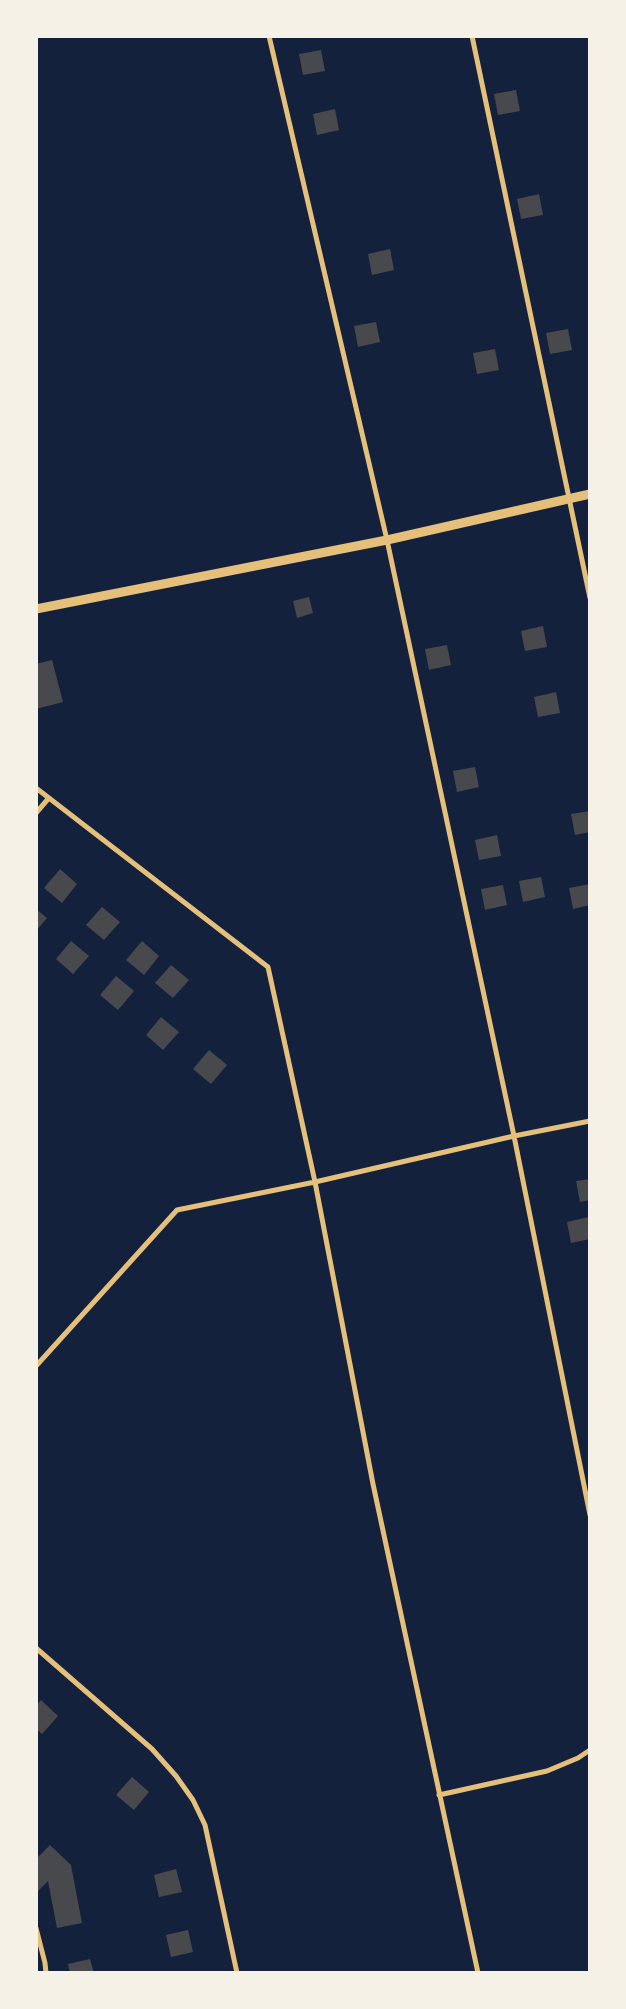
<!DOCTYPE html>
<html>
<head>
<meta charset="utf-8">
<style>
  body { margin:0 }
  #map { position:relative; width:626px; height:2009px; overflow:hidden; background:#14213d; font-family:"IBM Plex Sans",sans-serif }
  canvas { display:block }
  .frame { position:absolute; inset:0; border:38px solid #f6f1e7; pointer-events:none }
</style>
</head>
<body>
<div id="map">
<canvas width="626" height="2009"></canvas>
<div class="frame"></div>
</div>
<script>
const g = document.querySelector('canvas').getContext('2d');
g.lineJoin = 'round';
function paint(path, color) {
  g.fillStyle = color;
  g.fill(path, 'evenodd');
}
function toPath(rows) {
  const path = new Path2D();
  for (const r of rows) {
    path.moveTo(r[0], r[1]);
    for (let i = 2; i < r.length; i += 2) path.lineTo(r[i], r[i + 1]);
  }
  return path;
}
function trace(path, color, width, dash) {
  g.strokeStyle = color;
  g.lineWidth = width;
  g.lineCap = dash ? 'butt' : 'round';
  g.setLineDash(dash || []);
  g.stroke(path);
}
paint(toPath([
  [321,50,325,71,303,75,299,54],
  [516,90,520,111,498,115,494,94],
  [335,109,339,130,317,135,313,114],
  [539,194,543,215,521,219,517,199],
  [390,249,394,270,372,275,368,254],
  [376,322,380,342,358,347,354,326],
  [568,329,572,350,550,354,546,333],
  [495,349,499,370,477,374,473,353],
  [309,597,313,613,297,618,293,601],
  [543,626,547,647,525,651,521,631],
  [447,645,451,665,429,670,425,649],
  [52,660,63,702,36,709,36,664],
  [556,692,560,713,538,717,534,697],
  [475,767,479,787,457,792,453,771],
  [590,811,590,832,575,835,571,814],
  [497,835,501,856,479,860,475,840],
  [60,869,77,884,62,903,44,888],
  [541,877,545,897,523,902,519,881],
  [590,884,590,905,573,909,569,888],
  [503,885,507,905,485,910,481,889],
  [102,907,120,922,104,940,86,925],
  [36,909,47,918,36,931],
  [71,941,89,956,73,974,56,959],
  [142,941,159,956,144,975,126,960],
  [171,965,189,980,173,998,155,983],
  [116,976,134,991,118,1010,100,995],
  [161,1017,179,1032,163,1050,146,1035],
  [209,1050,227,1065,211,1084,193,1069],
  [590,1179,590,1200,580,1202,576,1181],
  [589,1217,590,1239,571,1243,567,1222],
  [41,1700,58,1716,42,1734,36,1729,36,1706],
  [132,1777,149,1792,134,1810,116,1795],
  [50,1845,71,1865,82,1923,57,1928,48,1881,36,1893,36,1859],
  [176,1869,182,1892,159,1897,154,1875],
  [188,1930,193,1952,171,1957,166,1935],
  [90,1959,94,1973,70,1973,68,1964]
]), '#48494c');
trace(toPath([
  [269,36,387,540,514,1136,590,1515],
  [472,36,590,598],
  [36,788,268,967,315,1182,373,1484,478,1973],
  [36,813,48,799],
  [36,1366,177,1210,315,1182,514,1136,590,1121],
  [36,1648,152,1749,176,1776,193,1800,205,1825,237,1973],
  [439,1795,547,1771,578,1758,590,1750],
  [36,1928,45,1963,46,1973]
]), '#e5c07b', 5);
trace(toPath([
  [36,609,387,540,590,494]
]), '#e5c07b', 9);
</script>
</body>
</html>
